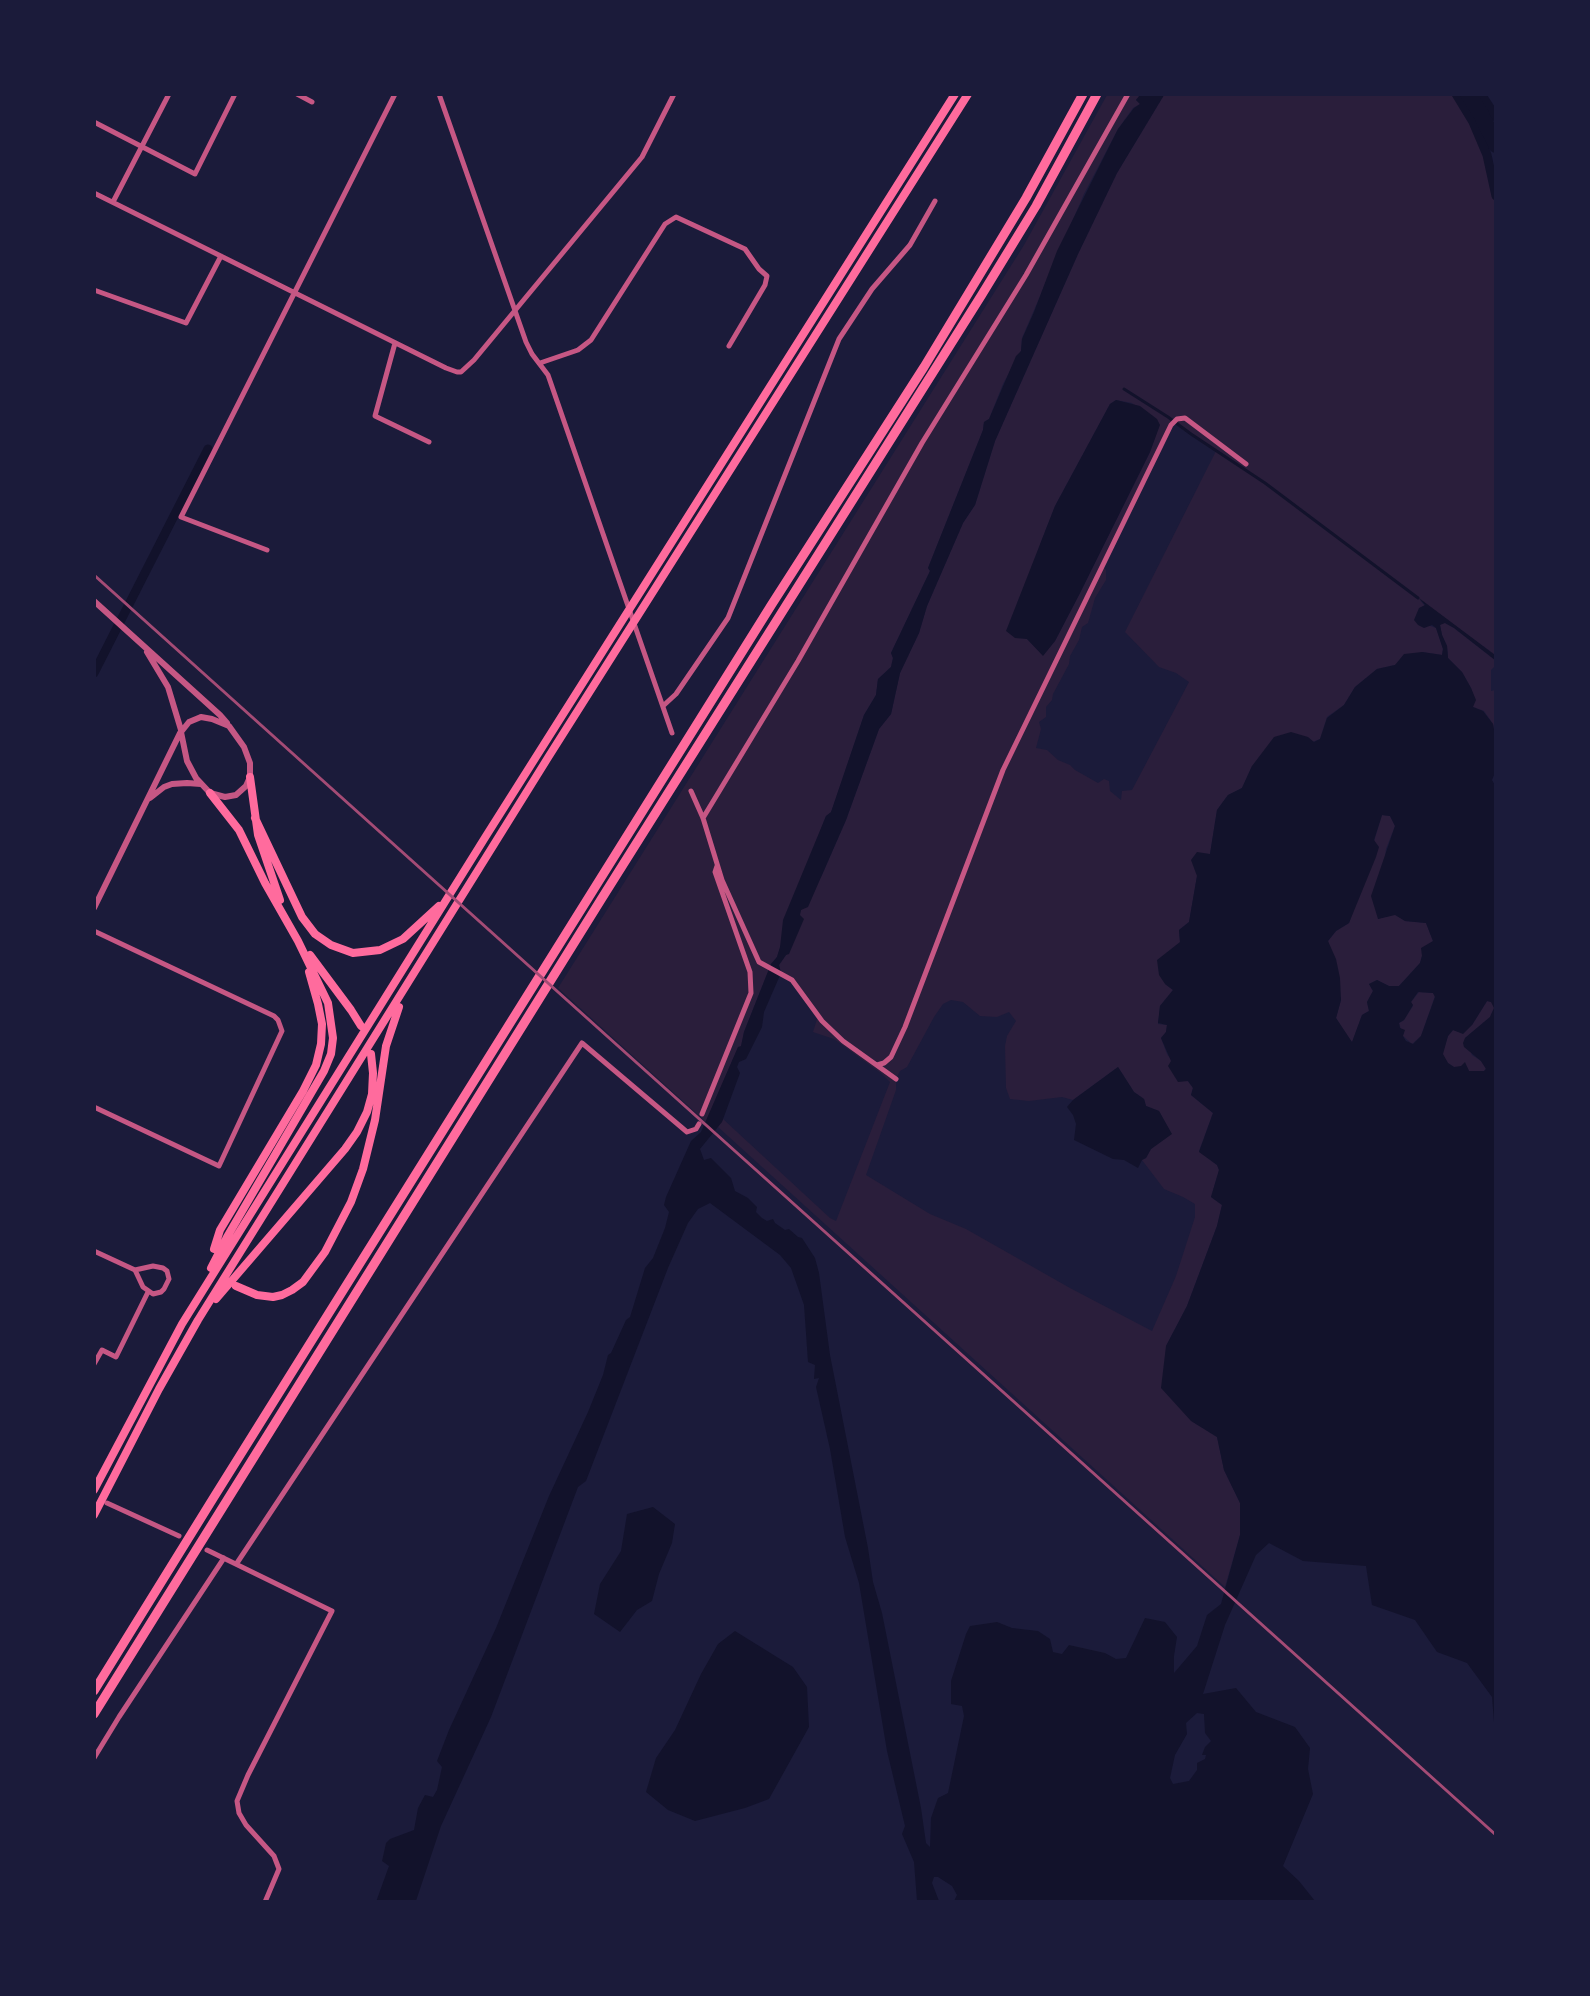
<!DOCTYPE html>
<html>
<head>
<meta charset="utf-8">
<style>
  body { margin:0 }
  #map { position:relative; width:1590px; height:1996px; overflow:hidden; background:#1b1b3a; font-family:"Space Grotesk",sans-serif }
  canvas { display:block }
  .frame { position:absolute; inset:0; border:96px solid #1b1b3a; pointer-events:none }
</style>
</head>
<body>
<div id="map">
<canvas width="1590" height="1996"></canvas>
<div class="frame"></div>
</div>
<script>
const g = document.querySelector('canvas').getContext('2d');
g.lineJoin = 'round';
function paint(path, color) {
  g.fillStyle = color;
  g.fill(path, 'evenodd');
}
function toPath(rows) {
  const path = new Path2D();
  for (const r of rows) {
    path.moveTo(r[0], r[1]);
    for (let i = 2; i < r.length; i += 2) path.lineTo(r[i], r[i + 1]);
  }
  return path;
}
function trace(path, color, width, dash) {
  g.strokeStyle = color;
  g.lineWidth = width;
  g.lineCap = dash ? 'butt' : 'round';
  g.setLineDash(dash || []);
  g.stroke(path);
}
paint(toPath([
  [1107,95,1140,95,1136,100,1140,104,1133,108,1118,129,1084,194,1022,338,1021,351,1003,384,989,419,984,422,983,430,928,568,930,571,891,653,893,658,891,667,878,679,876,695,864,715,831,813,826,816,806,869,777,957,771,964,744,1032,741,1047,738,1048,706,1122,558,988,1024,245],
  [1164,95,1456,95,1473,122,1487,155,1495,196,1495,655,1419,599,1425,606,1428,625,1436,628,1443,649,1442,655,1422,652,1395,665,1377,669,1355,687,1344,705,1327,717,1320,739,1252,766,1242,788,1228,795,1217,810,1210,854,1197,876,1189,922,1179,930,1180,942,1165,984,1173,990,1160,1006,1158,1024,1167,1025,1166,1032,1161,1038,1167,1054,1193,1088,1191,1095,1213,1113,1199,1151,1217,1165,1219,1170,1211,1197,1222,1205,1217,1226,1187,1306,1166,1346,1192,1421,1217,1437,1224,1470,1240,1503,1240,1535,1225,1587,718,1127,723,1119,830,1218,836,1221,890,1082,882,1074,834,1039,813,1032,818,1016,792,980,781,973,779,965,786,955,801,910,822,875,846,820,879,729,891,714,900,673,919,633,927,606,963,523,975,505,995,441,1078,254,1117,173],
  [1116,400,1132,403,1159,425,1150,452,1080,593,1055,641,1043,655,1027,639,1041,542,1055,506,1110,404],
  [1174,423,1216,451,1125,632,1159,667,1176,673,1189,682,1132,790,1122,791,1121,800,1110,791,1109,781,1104,779,1098,783,1075,770,1070,765,1058,760,1047,750,1036,748,1041,729,1039,722,1046,717,1046,707,1052,700,1053,694,1069,664,1070,656,1079,640,1082,627,1088,623,1095,598,1106,580,1106,570,1102,566],
  [951,1000,963,1002,980,1016,997,1017,1009,1012,1016,1021,1007,1036,1005,1046,1006,1088,1010,1099,1029,1101,1062,1097,1073,1100,1118,1067,1134,1092,1144,1099,1146,1106,1159,1111,1171,1134,1151,1149,1146,1158,1142,1160,1164,1189,1183,1197,1195,1204,1195,1217,1176,1276,1152,1331,1070,1288,966,1229,930,1214,866,1175,896,1090,896,1079,900,1071,907,1067,934,1017,943,1004],
  [1442,623,1445,623,1454,628,1495,660,1495,666,1491,670,1491,691,1495,690,1495,735,1493,724,1484,711,1473,707,1472,704,1475,700,1471,688,1462,672,1448,658,1447,646,1442,635,1440,625],
  [1382,815,1390,816,1395,826,1386,849,1378,919,1395,914,1405,921,1426,923,1433,941,1422,956,1420,963,1399,986,1389,986,1377,980,1369,984,1373,991,1367,1002,1369,1011,1362,1015,1352,1043,1336,1018,1341,1000,1328,941,1336,931,1349,923],
  [1419,992,1433,993,1435,996,1421,1036,1412,1044,1403,1036,1399,1023,1404,1020,1413,1006,1411,1002],
  [1487,1001,1492,1002,1494,1008,1490,1017,1465,1038,1472,1055,1481,1061,1486,1068,1484,1071,1476,1072,1469,1071,1467,1067,1454,1067,1448,1063,1442,1054,1448,1036,1453,1030,1459,1032,1472,1025]
]), '#2a1e3b');
paint(toPath([
  [1140,95,1164,95,1117,173,1078,254,995,441,975,505,963,523,927,606,919,633,900,673,891,714,879,729,846,820,808,907,801,910,800,915,804,919,789,954,786,955,779,965,781,973,764,1012,762,1027,746,1059,739,1062,737,1067,740,1073,722,1122,700,1149,704,1160,711,1158,731,1178,735,1191,748,1198,757,1207,756,1212,762,1218,767,1221,773,1219,775,1223,785,1230,789,1229,798,1237,802,1238,815,1258,819,1273,830,1355,868,1548,873,1582,882,1613,921,1808,926,1843,930,1847,931,1818,938,1798,948,1793,964,1716,962,1706,951,1704,951,1681,966,1634,970,1626,997,1622,1012,1628,1038,1631,1050,1639,1053,1652,1062,1654,1069,1645,1105,1653,1116,1659,1126,1658,1145,1618,1165,1622,1177,1637,1174,1656,1174,1673,1197,1646,1207,1615,1221,1604,1240,1535,1240,1503,1224,1470,1217,1437,1191,1421,1161,1388,1166,1346,1187,1306,1217,1226,1222,1205,1211,1197,1219,1170,1217,1165,1199,1152,1213,1113,1191,1095,1193,1088,1188,1081,1178,1082,1168,1066,1171,1061,1161,1038,1166,1032,1167,1025,1158,1023,1160,1006,1173,990,1165,984,1159,975,1157,960,1180,942,1179,930,1189,922,1197,876,1191,860,1197,852,1210,854,1217,810,1228,795,1242,788,1252,766,1274,737,1291,732,1308,737,1314,742,1320,739,1327,718,1344,705,1355,687,1377,669,1395,665,1404,654,1422,652,1442,655,1443,649,1436,628,1432,625,1424,628,1418,625,1414,620,1419,608,1425,605,1419,598,1495,655,1495,660,1454,628,1445,623,1440,625,1442,635,1447,646,1448,658,1462,672,1471,688,1476,700,1473,707,1483,711,1493,724,1495,735,1495,773,1492,780,1496,787,1495,1735,1492,1697,1467,1663,1437,1652,1415,1620,1372,1605,1366,1566,1303,1561,1269,1543,1256,1555,1225,1625,1203,1694,1236,1688,1256,1712,1295,1727,1310,1748,1308,1769,1313,1794,1283,1866,1299,1881,1315,1901,954,1901,957,1895,952,1886,938,1877,934,1877,932,1883,939,1901,917,1901,914,1862,902,1834,905,1826,887,1751,859,1583,845,1537,830,1449,816,1387,819,1378,814,1379,815,1365,808,1362,804,1305,791,1268,780,1255,710,1203,698,1209,688,1223,668,1268,586,1481,578,1487,491,1717,441,1826,416,1901,376,1902,389,1866,382,1861,386,1843,390,1839,414,1830,418,1808,425,1795,433,1797,437,1790,442,1767,437,1761,449,1730,496,1628,549,1496,588,1412,603,1375,608,1355,611,1353,626,1320,630,1317,645,1268,653,1258,665,1228,669,1212,664,1205,666,1197,691,1141,701,1132,738,1047,741,1046,744,1032,771,964,777,957,780,947,783,920,826,816,831,812,864,715,876,695,878,679,891,667,893,658,891,653,930,571,928,568,983,430,984,422,989,419,1016,356,1021,351,1022,339,1034,312,1057,251,1118,129,1134,108,1140,104,1136,100],
  [1382,815,1390,816,1395,826,1371,896,1378,919,1395,915,1405,921,1426,923,1433,941,1421,948,1422,956,1420,963,1399,986,1389,986,1377,980,1369,984,1373,991,1367,1002,1369,1011,1362,1015,1352,1042,1336,1018,1341,1000,1340,978,1336,959,1328,941,1336,931,1349,923,1376,857,1379,847,1374,840],
  [1418,992,1433,993,1435,997,1421,1036,1413,1044,1406,1041,1403,1036,1405,1030,1400,1028,1399,1023,1404,1020,1413,1005,1411,1002],
  [1487,1001,1491,1002,1494,1008,1490,1017,1465,1038,1463,1043,1464,1047,1481,1061,1486,1069,1484,1071,1469,1071,1465,1062,1461,1066,1454,1067,1448,1063,1443,1054,1448,1036,1453,1030,1463,1034,1472,1025],
  [1197,1713,1204,1714,1205,1733,1211,1741,1205,1747,1202,1755,1206,1755,1205,1759,1197,1763,1197,1770,1189,1781,1173,1784,1170,1778,1175,1755,1187,1734,1186,1723],
  [1116,400,1140,406,1157,419,1160,425,1150,452,1080,593,1055,641,1043,656,1027,639,1015,638,1006,631,1055,506,1110,404],
  [1118,1067,1134,1092,1144,1099,1146,1106,1159,1111,1172,1134,1151,1149,1146,1158,1142,1160,1138,1168,1124,1160,1113,1159,1074,1140,1076,1124,1073,1115,1067,1107,1073,1100],
  [653,1507,675,1524,672,1543,659,1574,652,1601,637,1610,620,1632,594,1614,600,1584,621,1551,627,1514],
  [735,1631,793,1667,807,1687,809,1727,769,1799,745,1808,695,1821,668,1810,646,1792,656,1758,675,1730,701,1674,718,1644]
]), '#12122b');
trace(toPath([
  [1124,389,1168,417,1191,434,1265,483,1418,598]
]), '#12122b', 3);
trace(toPath([
  [1456,94,1473,122,1487,155,1496,196],
  [1481,94,1496,117],
  [94,673,208,449]
]), '#12122b', 9);
trace(toPath([
  [1468,94,1481,114,1496,145]
]), '#12122b', 16);
trace(toPath([
  [297,94,312,102],
  [439,94,526,342,532,354,548,375,672,733],
  [94,122,195,174,235,94],
  [94,193,446,368,457,372,461,372,474,360,642,157,674,94],
  [113,202,169,94],
  [94,290,186,323,221,256],
  [395,343,375,416,429,442],
  [540,363,578,350,591,340,665,224,676,217,745,249,759,269,767,276,765,285,729,346],
  [267,550,181,517,395,94],
  [663,706,676,694,728,618,839,339,872,289,910,245,935,201],
  [691,791,703,818,722,880,759,962,792,980,822,1021,843,1041,896,1079],
  [703,818,798,661,922,443,1026,275,1128,94],
  [94,931,274,1016,278,1020,282,1031,219,1166,94,1107],
  [877,1065,884,1063,891,1057,905,1027,1003,770,1171,425,1177,419,1185,418,1246,464],
  [702,1114,751,993,750,972,715,872,717,866],
  [94,1251,135,1270],
  [153,1266,163,1268,167,1271,169,1279,164,1289,161,1292,153,1294,143,1287,135,1270,153,1266],
  [94,1364,102,1350,116,1357,148,1292],
  [107,1503,179,1536],
  [207,1550,332,1611,248,1775,237,1801,239,1813,246,1825,274,1856,279,1869,265,1902],
  [237,1563,582,1043,687,1132,696,1129,699,1124],
  [94,1758,119,1717,224,1558]
]), '#c65784', 5);
trace(toPath([
  [94,601,220,715,227,723],
  [147,652,168,687,181,730],
  [201,717,212,719,229,726,244,747,250,763,250,777,246,786,236,795,225,797,210,793,196,778,187,761,181,732,189,722,201,717],
  [150,798,164,787,172,784,187,783,201,784],
  [94,908,180,733]
]), '#c65784', 6);
trace(toPath([
  [250,777,258,835,280,900],
  [210,793,239,830,265,883,298,941,328,1003,333,1038,331,1054,324,1071,227,1237,211,1268],
  [255,818,302,917,315,934,331,945,353,953,380,950,403,939,439,906],
  [310,955,351,1010,361,1026],
  [214,1249,220,1230,303,1091,316,1065,321,1044,322,1024,318,1004,309,972],
  [236,1286,257,1295,273,1297,282,1295,292,1290,303,1282,325,1252,351,1202,363,1169,375,1120,386,1046,399,1007],
  [216,1299,345,1149,357,1132,367,1112,372,1094,373,1073,371,1054],
  [94,1490,182,1324,486,836,955,94],
  [94,1515,159,1389,198,1320,549,756,968,94]
]), '#ff6b9d', 8);
trace(toPath([
  [94,1691,214,1497,772,604,924,367,1026,198,1083,94],
  [94,1714,602,898,981,296,1036,206,1097,94]
]), '#ff6b9d', 9);
trace(toPath([
  [94,575,1496,1835]
]), '#a44b75', 3);
</script>
</body>
</html>
